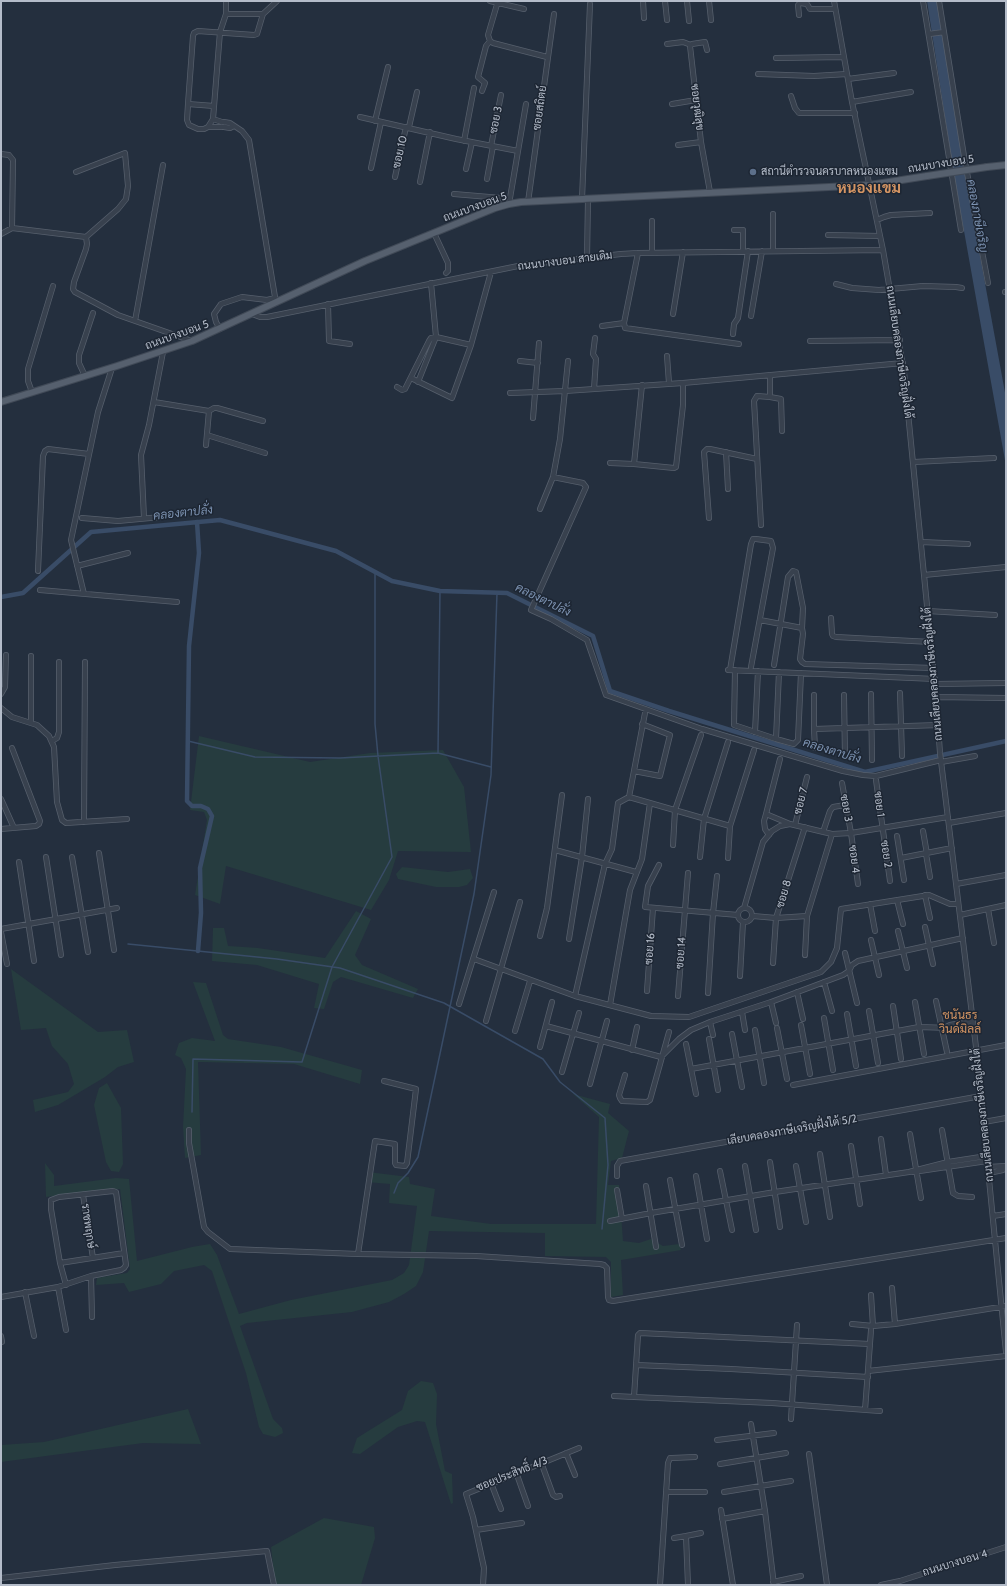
<!DOCTYPE html>
<html>
<head>
<meta charset="utf-8">
<style>
  body { margin:0 }
  #map { position:relative; width:1007px; height:1586px; overflow:hidden; background:#242f3e; font-family:Cabin,sans-serif }
  canvas { display:block }
  .frame { position:absolute; inset:0; border:2px solid #b4bcc9; pointer-events:none }
</style>
</head>
<body>
<div id="map">
<canvas width="1007" height="1586"></canvas>
<div class="frame"></div>
</div>
<script>
const g = document.querySelector('canvas').getContext('2d');
g.lineJoin = 'round';
function paint(path, color) {
  g.fillStyle = color;
  g.fill(path, 'evenodd');
}
function toPath(rows) {
  const path = new Path2D();
  for (const r of rows) {
    if (r.length === 3) {
      path.moveTo(r[0] + r[2], r[1]);
      path.arc(r[0], r[1], r[2], 0, 2 * Math.PI);
      continue;
    }
    path.moveTo(r[0], r[1]);
    for (let i = 2; i < r.length; i += 2) path.lineTo(r[i], r[i + 1]);
  }
  return path;
}
function trace(path, color, width, dash) {
  g.strokeStyle = color;
  g.lineWidth = width;
  g.lineCap = dash ? 'butt' : 'round';
  g.setLineDash(dash || []);
  g.stroke(path);
}
function label(font, color, halo, rows, align = 'center') {
  g.font = font + ' Cabin,Sarabun,sans-serif';
  g.lineWidth = 3;
  g.setLineDash([]);
  g.textBaseline = 'middle';
  g.strokeStyle = halo;
  g.fillStyle = color;
  for (const [text, x, y, turn = 0] of rows) {
    g.save();
    g.translate(x, y);
    g.rotate((+turn || 0) * Math.PI / 180);
    g.textAlign = isNaN(turn) ? turn : align;
    if (halo) g.strokeText(text, 0, 0);
    g.fillText(text, 0, 0);
    g.restore();
  }
}
paint(toPath([
  [199,736,310,762,370,753,443,750,464,787,471,852,398,851,389,880,371,910,226,866,220,904,195,895,207,820,204,812,190,810],
  [402,867,448,872,470,869,473,878,467,885,459,887,436,887,398,879,396,874],
  [356,911,371,919,355,955,362,965,418,989,413,998,341,977,333,982,324,1009,314,1008,319,984,257,965,212,961,213,928,224,928,228,946,258,948,325,958],
  [11,969,98,1032,127,1030,134,1062,118,1067,105,1077,58,1105,35,1112,33,1100,68,1092,74,1084,68,1064,52,1046,46,1028,21,1030],
  [193,982,206,983,223,1035,228,1039,281,1047,362,1070,360,1084,294,1064,198,1062,201,1155,185,1158,183,1127,186,1069,181,1058,175,1055,179,1043,192,1038,215,1041],
  [107,1083,121,1108,123,1164,119,1172,111,1171,106,1162,94,1105,99,1088],
  [573,1094,610,1104,608,1113,629,1131,622,1158,611,1161,608,1185,619,1185,623,1241,639,1243,651,1239,663,1246,679,1244,681,1250,621,1260,623,1295,611,1297,611,1262,606,1257,545,1256,545,1233,429,1231,423,1272,416,1286,404,1294,389,1302,352,1312,247,1323,240,1326,273,1419,282,1428,283,1433,275,1437,263,1434,259,1427,246,1373,212,1271,204,1265,174,1271,161,1284,129,1292,124,1283,96,1285,97,1278,127,1273,130,1269,120,1189,46,1197,45,1163,54,1175,54,1186,116,1178,129,1179,137,1261,192,1247,210,1244,217,1255,239,1314,291,1300,392,1280,404,1273,409,1265,417,1206,389,1203,390,1184,366,1182,368,1172,409,1177,410,1184,435,1189,431,1216,491,1224,596,1224,599,1117],
  [421,1381,433,1383,437,1394,436,1424,445,1471,452,1474,453,1503,451,1504,425,1422,417,1421,398,1427,360,1454,352,1453,357,1438,402,1410,408,1391],
  [188,1409,201,1444,143,1443,1,1462,1,1445,44,1442],
  [324,1518,374,1527,375,1538,361,1585,275,1585,271,1547]
]), '#263c3f');
paint(toPath([
  [927,1,937,1,965,174,1006,398,1006,466,954,175]
]), '#394c67');
trace(toPath([
  [188,741,255,757,340,758,438,753,491,767],
  [438,753,440,591],
  [128,944,277,959,340,968,444,1003,543,1059,560,1082,605,1118,608,1165,602,1229],
  [192,1112,193,1059,302,1062,332,967,392,857,378,756,375,724,375,572],
  [394,1193,398,1183,408,1173,418,1157,474,894,491,775,497,593]
]), '#394c67', 1.5);
trace(toPath([
  [197,522,199,553,189,646,187,801,192,806,201,806,208,809,212,816,200,868,201,913,198,951],
  [1,597,23,593,91,532,220,520,336,551,392,581,440,591,507,593,593,636,610,691,669,711,865,772,1006,741]
]), '#394c67', 4.5);
const minor = toPath([
  [490,1,524,9],
  [643,1,644,18],
  [665,1,667,20],
  [687,1,689,21],
  [709,1,711,20],
  [834,1,852,102,883,250,904,372,936,697,940,753,976,1047,1006,1352],
  [923,1,961,230],
  [939,1,965,162,988,283],
  [226,14,263,14],
  [799,15,798,5,800,3,807,4,810,9,835,9],
  [929,34,944,32],
  [490,41,493,43,547,57],
  [667,44,683,42,691,45],
  [707,50,705,42,692,44,690,46,701,142,710,192],
  [776,58,844,57],
  [758,74,814,76,847,74],
  [848,79,894,73],
  [482,91,485,83,478,77,486,46,490,41,488,35,498,1],
  [791,96,795,108,799,113,855,113],
  [852,102,911,92],
  [188,104,187,120,189,125,198,129,204,129,208,127,213,119,220,32,226,14,226,1],
  [672,104,696,100],
  [214,106,188,104,193,36,194,33,198,31,254,35,257,34,263,14,277,1],
  [360,117,456,139,518,151],
  [213,119,222,122],
  [375,121,388,67],
  [224,122,230,123,242,131,249,140,276,303],
  [208,127,222,127],
  [224,127,230,128,234,126],
  [409,127,417,92],
  [464,141,474,88],
  [678,145,701,142],
  [491,146,501,95],
  [1,154,9,155,13,160,12,228],
  [371,168,381,122],
  [466,169,472,142],
  [76,172,125,153,128,186,126,199,118,209,86,237],
  [395,177,406,127],
  [487,179,493,146],
  [420,182,430,132],
  [454,194,501,198,503,199,505,205],
  [582,199,590,4],
  [528,202,554,14],
  [509,204,526,104],
  [877,220,884,217,891,215,930,213],
  [734,230,743,230,743,251],
  [434,233,448,263,448,271,446,273],
  [1,234,12,228,86,237],
  [828,235,880,236],
  [86,237,87,244,86,249,74,282,73,289,75,292,118,315,192,341],
  [773,251,773,214],
  [638,253,624,323,625,328,739,344],
  [652,253,652,221],
  [587,258,588,199],
  [836,284,852,288,879,290,923,286,956,287,962,288],
  [1005,292,1006,292],
  [328,304,329,341,350,344],
  [252,314,260,317,267,317,523,265,621,254,638,253,883,250],
  [673,314,683,252],
  [751,316,762,251],
  [135,321,163,165],
  [602,326,624,323],
  [220,329,216,322,214,314,221,304,242,297,267,300,275,298],
  [733,334,734,324,738,318,748,251],
  [810,341,900,340],
  [667,356,669,383],
  [520,361,538,363],
  [85,376,79,363,79,355,93,313],
  [411,378,452,398,471,345,491,272],
  [418,382,436,337,431,283],
  [397,387,402,390,405,389,429,341,431,338,436,337,471,345],
  [594,389,596,359,593,354,595,338],
  [32,392,28,381,28,369,53,286],
  [510,393,565,391,683,383,903,363],
  [770,397,781,399,782,431],
  [154,402,209,411,214,408,217,408,263,421],
  [533,418,539,343],
  [207,435,265,453],
  [206,445,209,411],
  [726,452,728,489],
  [914,462,994,458],
  [610,463,634,464,674,468,676,467,683,405,683,383],
  [634,464,642,385],
  [553,477,583,483,586,487,531,610,551,619,587,640,606,695,702,729,843,771,863,775,876,776,941,760],
  [540,509,553,477,560,439,568,361],
  [82,518,118,521,161,517],
  [144,518,141,455,149,425,163,352],
  [709,518,704,452,707,449,710,449,757,459],
  [761,525,754,401,757,396,770,397,770,376],
  [921,542,968,544],
  [77,566,128,553],
  [38,571,43,456,45,451,48,449,89,454],
  [924,575,1006,567],
  [40,590,177,602],
  [84,594,71,540,98,412,112,368],
  [928,611,995,615],
  [831,618,832,634,833,636,836,637,931,642],
  [760,620,802,628,803,634,800,659,802,662,805,664,933,668],
  [31,656,31,723],
  [774,665,788,577,793,571,796,572,803,608,802,628],
  [728,670,935,679],
  [730,670,751,544,753,539,756,539,771,541,773,548,751,667],
  [735,670,734,725,776,739,779,672],
  [935,684,1006,683],
  [900,693,902,756],
  [1,694,5,687,6,655],
  [871,694,872,760],
  [814,695,814,729,939,725],
  [844,695,845,757],
  [936,697,1006,698],
  [1,708,12,717,37,725,49,736,54,747,57,802,62,820,66,823,127,819],
  [814,729,815,748],
  [755,732,758,671],
  [776,739,794,744,798,740,801,673],
  [52,741,57,738,59,732,59,662],
  [780,759,766,814,790,824],
  [941,762,975,756],
  [634,771,660,776,670,735,642,724],
  [876,780,890,881],
  [842,783,851,833,858,884],
  [629,797,645,713],
  [1,799,14,828],
  [766,814,764,821,765,829,769,835],
  [84,822,85,662],
  [949,823,1006,813],
  [795,825,807,777],
  [1,829,36,826,39,824,40,821,12,748],
  [923,831,927,854],
  [823,832,830,811,833,807,845,805],
  [897,836,904,880],
  [673,845,675,810,701,735],
  [555,850,636,872],
  [99,853,114,950],
  [926,854,930,877],
  [46,857,61,955],
  [72,857,88,952],
  [700,857,704,819,728,742],
  [728,858,730,826,754,750],
  [901,858,952,848],
  [19,862,34,961],
  [659,865,648,886,645,907,738,915],
  [956,884,1006,875],
  [925,895,930,918],
  [897,900,903,924],
  [870,904,875,931],
  [745,915,7],
  [744,908,763,842,772,831,780,826,790,824,832,834,851,833,948,817],
  [988,909,994,943],
  [960,915,1006,905],
  [753,916,776,918,807,916],
  [925,927,933,964],
  [1,929,117,908],
  [898,931,907,968],
  [1,932,7,964],
  [540,936,547,908,562,795],
  [569,939,582,857,588,799],
  [871,940,879,975],
  [845,953,857,1003],
  [805,955,807,916,832,834],
  [474,959,575,996,651,1016,689,1017,821,972,831,962,837,948,841,909,929,895,950,904,958,904],
  [773,963,776,918,805,827],
  [740,976,743,922],
  [824,982,832,1011],
  [647,991,653,908],
  [797,992,803,1019],
  [708,993,713,913,717,876],
  [575,996,605,864,612,849,618,803,629,797,730,826],
  [678,996,688,873],
  [936,1001,947,1052],
  [771,1002,776,1023],
  [915,1002,924,1054],
  [459,1004,494,892],
  [610,1005,630,890,642,859,650,803],
  [893,1006,901,1059],
  [869,1011,878,1063],
  [742,1012,745,1030],
  [847,1014,856,1066],
  [824,1018,833,1070],
  [486,1021,520,902],
  [710,1022,713,1035],
  [801,1025,810,1074],
  [546,1026,661,1057,679,1039,691,1030,710,1022,771,1002,843,975,849,971,852,965,858,961,963,938],
  [946,1027,950,1025,972,1021],
  [777,1028,787,1079],
  [755,1030,764,1083],
  [515,1031,530,981],
  [732,1034,742,1087],
  [709,1039,718,1090],
  [686,1044,696,1094],
  [540,1047,552,1002],
  [632,1050,637,1027],
  [691,1069,919,1027,950,1028,973,1026],
  [562,1072,579,1013],
  [625,1075,619,1095,620,1098,622,1101,647,1102,650,1100,669,1032],
  [590,1084,607,1021],
  [793,1085,1006,1045],
  [984,1122,1006,1118],
  [189,1130,189,1143,204,1227,208,1232,230,1249,358,1254,476,1256,600,1264,604,1265,607,1268,608,1297,609,1300,613,1301,1006,1238],
  [942,1130,953,1193,958,1196,972,1197],
  [910,1134,921,1198],
  [881,1139,886,1175],
  [851,1146,860,1204],
  [820,1154,830,1217],
  [770,1162,780,1227],
  [745,1166,756,1230],
  [796,1166,806,1222],
  [988,1167,1006,1166],
  [720,1171,732,1230],
  [913,1172,987,1161],
  [989,1173,1003,1170,1006,1168],
  [617,1176,617,1166,620,1161,981,1096],
  [696,1176,707,1239],
  [670,1180,682,1245],
  [646,1186,656,1247],
  [617,1190,622,1219],
  [83,1195,93,1258],
  [993,1216,1006,1214],
  [610,1221,651,1213,775,1192,909,1172,948,1162,987,1156],
  [358,1254,375,1141,395,1144,395,1163,396,1165,405,1166,407,1163,416,1089,384,1081],
  [60,1263,124,1253],
  [66,1285,60,1263,51,1209,51,1200,59,1197,113,1191,116,1192,126,1265,124,1268,121,1270,91,1276,92,1317],
  [58,1287,66,1330],
  [892,1288,895,1324,1006,1306],
  [25,1292,34,1336],
  [871,1295,873,1326,895,1324],
  [1,1297,58,1287,91,1276],
  [852,1324,873,1326],
  [1,1336,2,1342],
  [636,1365,731,1369,868,1377],
  [868,1371,1006,1356],
  [614,1396,634,1397,638,1335,640,1333,870,1344],
  [634,1397,772,1403,880,1411],
  [865,1410,871,1330],
  [791,1419,797,1325],
  [751,1424,765,1511,774,1585],
  [717,1440,774,1433],
  [566,1453,575,1475],
  [809,1454,827,1585],
  [541,1462,553,1495,556,1497,560,1496],
  [720,1464,786,1453],
  [516,1472,528,1506],
  [491,1483,501,1509],
  [666,1492,705,1492],
  [724,1492,791,1481],
  [721,1510,733,1585],
  [722,1519,765,1511],
  [476,1530,522,1523],
  [674,1538,686,1536],
  [1,1578,115,1565,267,1551,274,1585],
  [773,1582,801,1576],
  [483,1585,484,1568,473,1517,466,1494,579,1448],
  [660,1585,668,1463,670,1458,672,1458,695,1457],
  [688,1585,686,1536,701,1533],
  [881,1585,900,1581,1006,1547]
]);
const major = toPath([
  [987,167,1006,165],
  [1,402,117,366,192,341,365,261,495,208,509,204,521,202,870,185,927,176]
]);
trace(minor, '#565f6c', 6);
trace(major, '#414a57', 8);
trace(minor, '#38414e', 4.5);
trace(major, '#56606e', 6);
const majorBridge = toPath([
  [927,176,987,167]
]);
trace(majorBridge, '#414a57', 8, []);
trace(majorBridge, '#56606e', 6);
for (const [x, y, r, color] of [
  [753,172,4,"#5c6f8a"]
]) {
  const dot = new Path2D();
  dot.arc(x, y, r, 0, 2 * Math.PI);
  g.fillStyle = color;
  g.fill(dot);
  trace(dot, '#1d2633', 1.5);
}
label('11px', '#b4bcc9', '#1d2633', [
  ["ซอยวุฒิสุข",697,107,83],
  ["ซอยสถิตย์",540,108,-82],
  ["ซอย 3",496,120,-79],
  ["ซอย 10",400,152,-77],
  ["ถนนบางบอน 5",941,164,-9],
  ["ถนนบางบอน 5",475,207,-20],
  ["ถนนบางบอน สายเดิม",565,261,-7],
  ["ถนนบางบอน 5",177,335,-20],
  ["ถนนเลียบคลองภาษีเจริญฝั่งใต้",899,352,82],
  ["ถนนเลียบคลองภาษีเจริญฝั่งใต้",933,674,-95],
  ["ซอย 7",801,801,-76],
  ["ซอย 1",879,804,83],
  ["ซอย 3",846,808,79],
  ["ซอย 2",886,854,81],
  ["ซอย 4",854,859,83],
  ["ซอย 8",784,894,-73],
  ["ซอย 16",650,949,-86],
  ["ซอย 14",681,953,-86],
  ["ถนนเลียบคลองภาษีเจริญฝั่งใต้",983,1115,-96],
  ["เลียบคลองภาษีเจริญฝั่งใต้ 5/2",792,1130,-10],
  ["ราชพฤกษ์",88,1226,82],
  ["ซอยประสิทธิ์ 4/3",512,1474,-22],
  ["ถนนบางบอน 4",955,1563,-17]
]);
label('11px', '#b4bcc9', '#1d2633', [
  ["สถานีตำรวจนครบาลหนองแขม",761,172]
], 'left');
label('italic 12px', '#7c92b1', '#1d2633', [
  ["คลองภาษีเจริญ",977,216,80],
  ["คลองตาปลั่ง",183,513,-6],
  ["คลองตาปลั่ง",543,600,26],
  ["คลองตาปลั่ง",832,751,17]
]);
label('12px', '#d59563', '#1d2633', [
  ["ชนันธร",960,1015],
  ["วินด์มิลล์",960,1029]
]);
label('bold 15px', '#d59563', '#1d2633', [
  ["หนองแขม",869,189]
]);
</script>
</body>
</html>
